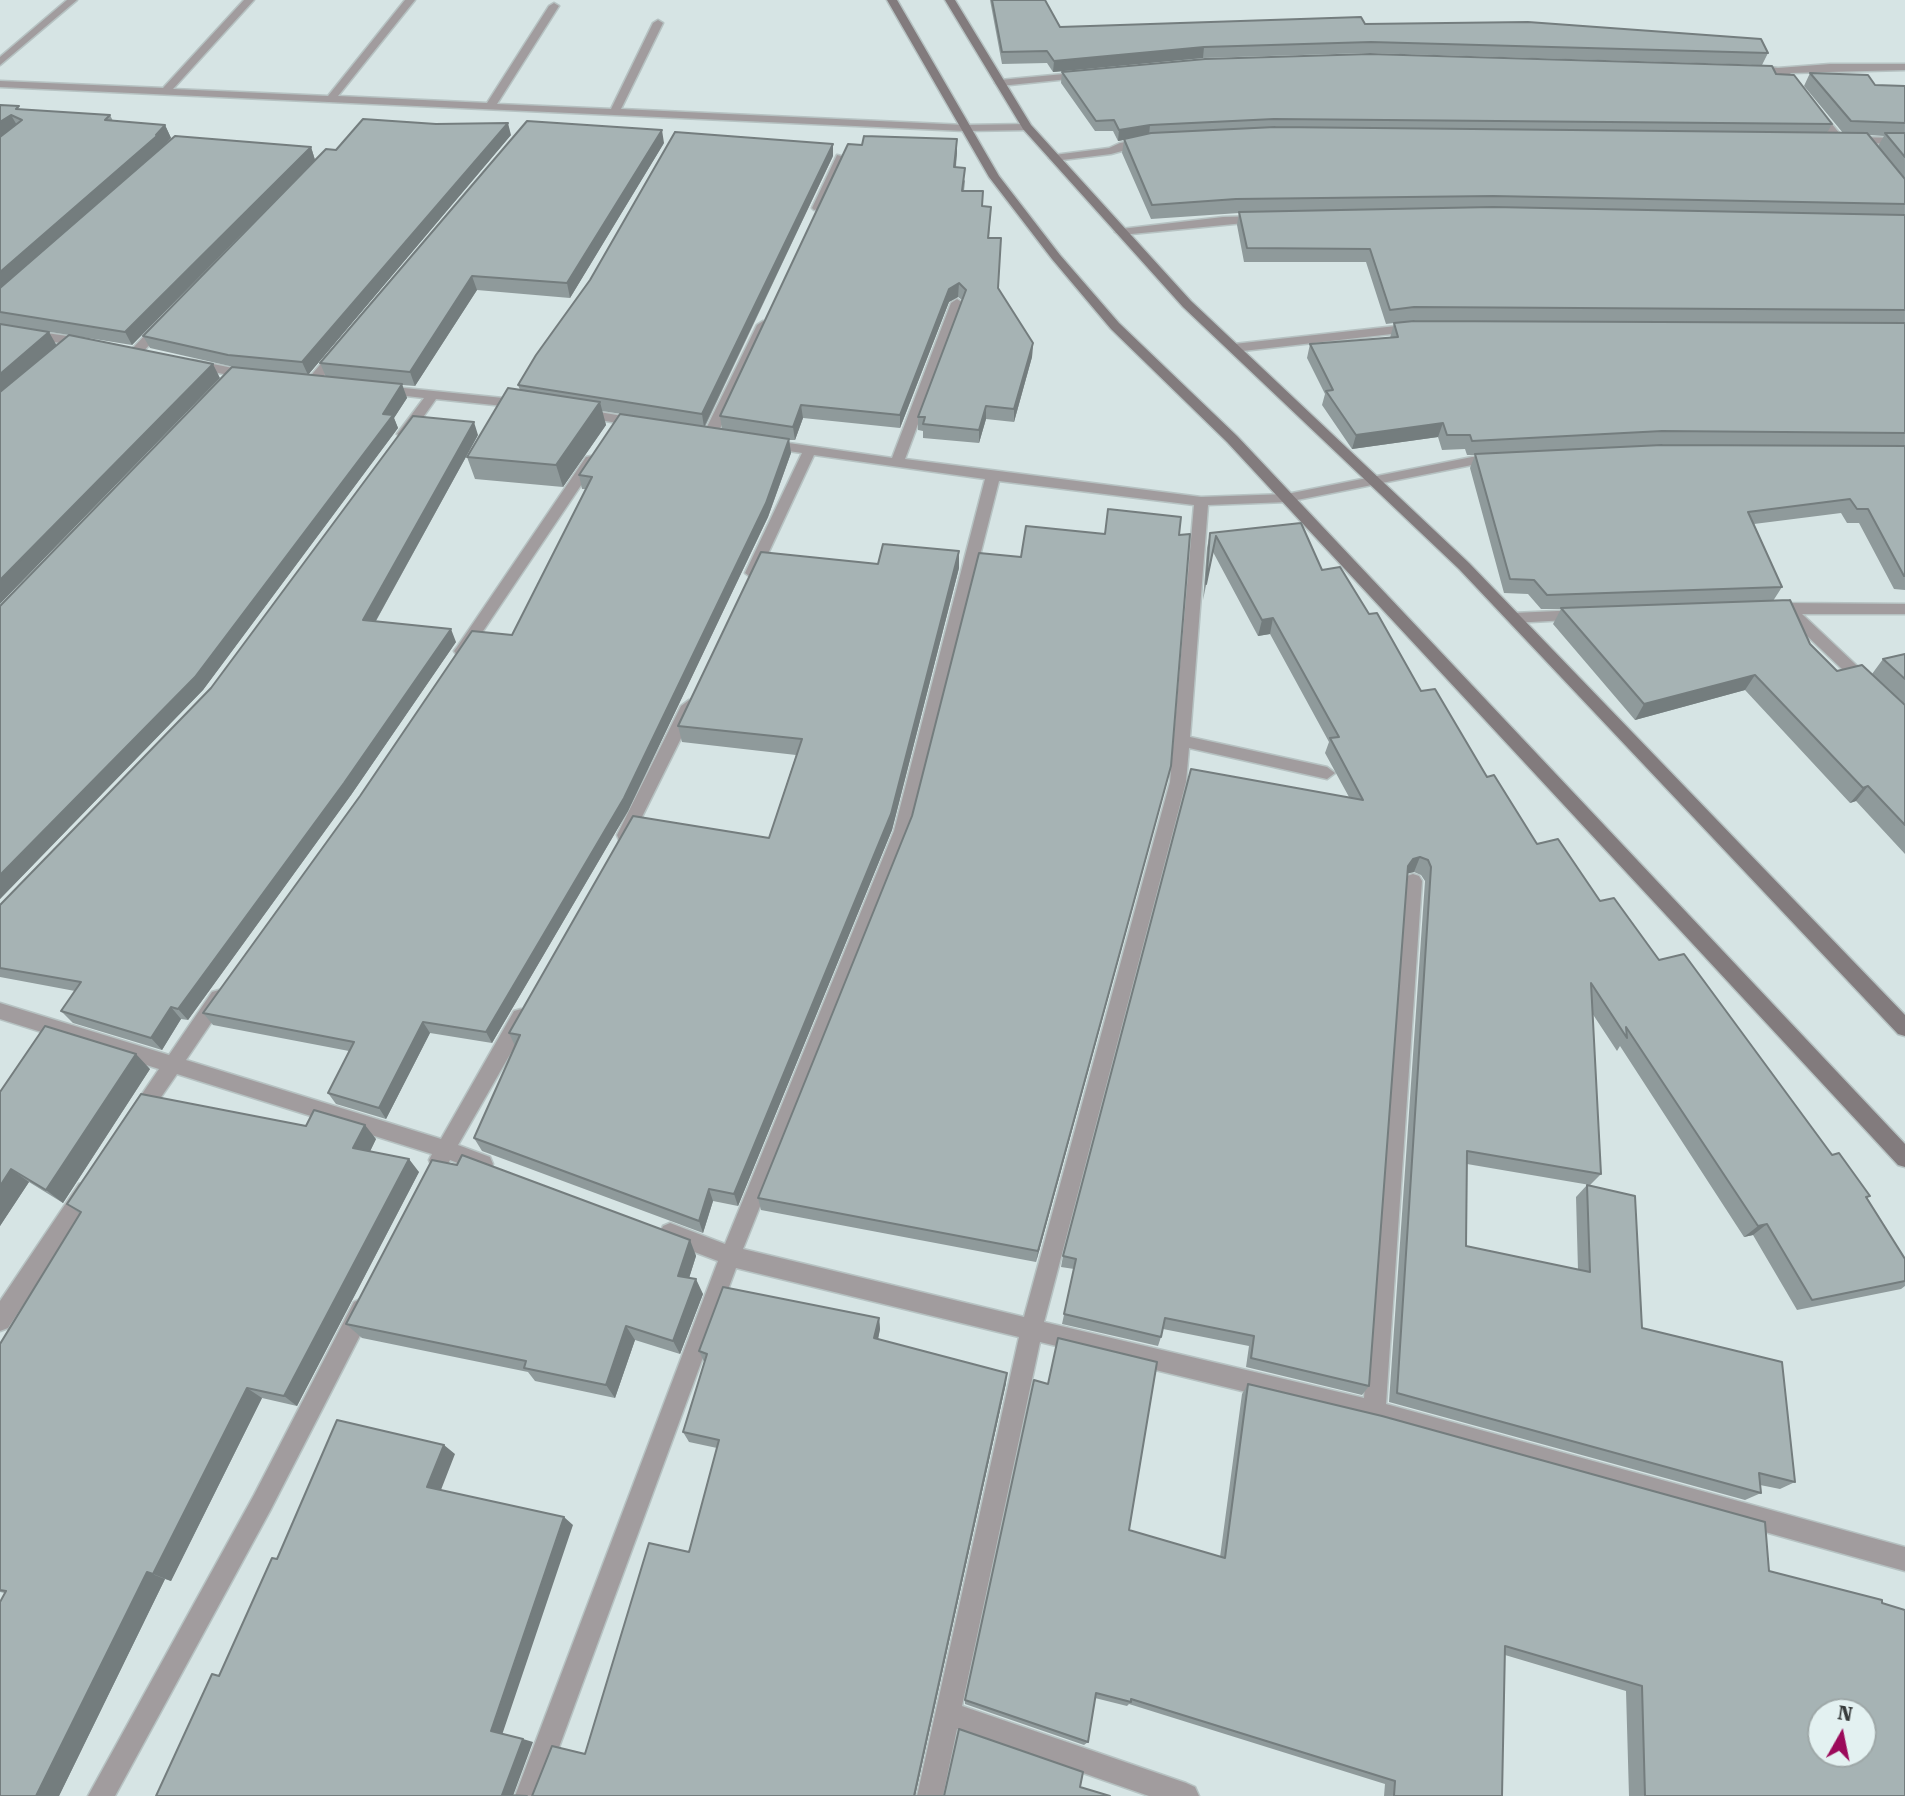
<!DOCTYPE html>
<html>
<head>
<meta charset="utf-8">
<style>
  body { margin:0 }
  #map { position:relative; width:1905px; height:1796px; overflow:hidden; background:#d6e4e4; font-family:"Roboto Serif",serif }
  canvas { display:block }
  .north { position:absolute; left:1807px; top:1698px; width:70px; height:70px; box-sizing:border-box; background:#e3f1f1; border:2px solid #9ea8a8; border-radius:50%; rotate:9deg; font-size:19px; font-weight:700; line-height:28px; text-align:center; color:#363b3b }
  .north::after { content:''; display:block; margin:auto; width:24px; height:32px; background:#9b0a5a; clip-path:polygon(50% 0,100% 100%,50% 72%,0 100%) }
</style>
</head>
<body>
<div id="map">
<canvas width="1905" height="1796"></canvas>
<div class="north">N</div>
</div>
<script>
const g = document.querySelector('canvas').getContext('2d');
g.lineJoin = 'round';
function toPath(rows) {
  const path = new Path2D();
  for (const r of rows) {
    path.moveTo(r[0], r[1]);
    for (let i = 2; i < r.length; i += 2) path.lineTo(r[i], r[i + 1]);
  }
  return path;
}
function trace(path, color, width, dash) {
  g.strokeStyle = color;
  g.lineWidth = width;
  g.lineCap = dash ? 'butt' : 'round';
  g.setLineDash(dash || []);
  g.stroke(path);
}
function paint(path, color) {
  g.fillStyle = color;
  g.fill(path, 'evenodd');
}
const minor = toPath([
  [67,0,77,0,0,65,0,57,67,0],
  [244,0,254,0,173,89,328,96,405,0,415,0,338,96,487,103,549,6,554,3,559,6,497,104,611,109,653,23,658,20,663,23,621,109,965,125,1027,124,1032,127,1027,130,965,131,0,87,0,81,163,88,244,0],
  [1830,64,1905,64,1905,70,1790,73,1845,140,1850,137,1905,138,1905,144,1850,143,1845,140,1836,142,1787,79,1776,74,1748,68,1753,65,1778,68,1830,64],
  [1085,72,1088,73,1088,77,1000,86,995,83,1000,80,1085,72],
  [1147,138,1151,139,1151,143,1111,154,1054,161,1049,158,1054,155,1109,148,1120,143,1147,138],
  [837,155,846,157,824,208,814,210,812,208,837,155],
  [1261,216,1265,217,1265,221,1121,235,1115,232,1121,229,1223,217,1261,216],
  [957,299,963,303,905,459,1201,497,1287,494,1472,457,1496,456,1503,460,1496,464,1472,465,1287,502,1208,505,1190,737,1327,767,1335,773,1327,779,1189,748,1186,782,1044,1322,1364,1398,1404,881,1407,876,1413,874,1419,876,1422,881,1386,1404,1905,1547,1905,1571,1374,1423,1040,1342,962,1706,1186,1783,1195,1787,1199,1796,1149,1796,957,1729,943,1796,917,1796,1019,1337,736,1268,541,1796,515,1796,718,1261,663,1240,660,1233,663,1226,670,1223,725,1244,894,831,985,479,814,455,759,573,752,578,745,573,802,453,768,448,761,444,768,440,892,458,951,303,957,299],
  [999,481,1194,505,1170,782,1024,1317,743,1249,910,831,999,481],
  [162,320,166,321,166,327,140,355,132,355,132,349,158,321,162,320],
  [763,321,769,325,717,435,710,439,705,438,703,435,757,325,763,321],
  [1414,324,1418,325,1418,331,1234,352,1228,348,1234,344,1414,324],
  [0,326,87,339,93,343,87,347,0,334,0,326],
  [339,346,343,347,343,353,316,385,308,385,308,379,335,347,339,346],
  [193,360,248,371,254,375,248,379,189,367,189,361,193,360],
  [384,386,523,400,529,404,523,408,436,399,409,437,404,438,397,434,424,398,380,393,380,387,384,386],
  [582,409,640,419,647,423,640,427,577,416,577,410,582,409],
  [591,456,598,460,467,655,457,655,454,651,457,647,586,457,591,456],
  [1787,603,1905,604,1905,614,1802,614,1871,679,1874,683,1871,687,1861,687,1784,614,1772,614,1765,609,1772,604,1787,603],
  [1580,610,1585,611,1587,615,1585,619,1513,623,1506,618,1513,613,1580,610],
  [689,700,697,706,633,835,631,840,619,840,617,835,681,706,689,700],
  [219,990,226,992,228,998,186,1060,441,1139,514,1011,521,1009,528,1011,530,1017,528,1023,458,1145,490,1157,493,1164,490,1171,483,1173,450,1160,446,1167,439,1169,432,1167,429,1160,432,1154,177,1074,144,1122,137,1125,130,1122,127,1116,159,1069,0,1019,0,1003,169,1055,212,992,219,990],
  [86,1182,93,1184,96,1191,93,1198,8,1328,0,1331,0,1301,79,1184,86,1182],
  [362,1298,370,1302,373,1309,370,1316,270,1511,115,1796,88,1796,254,1495,354,1302,362,1298]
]);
const secondary = toPath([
  [887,0,897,0,999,176,1060,255,1119,323,1237,436,1905,1144,1905,1167,1898,1165,1227,442,1111,329,1052,259,989,177,887,0],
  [945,0,955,0,1031,125,1191,301,1469,563,1905,1015,1905,1036,1898,1034,1459,569,1183,307,1023,129,945,0]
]);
trace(minor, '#b6c2c2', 3);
trace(secondary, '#b6c2c2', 3);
paint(minor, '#a19c9e');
paint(secondary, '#827b7d');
paint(toPath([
  [990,0,1045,0,1060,27,1365,24,1768,53,1762,65,1368,53,1203,58,1053,72,1047,63,1002,64],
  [1062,72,1776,74,1832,124,1827,133,1843,133,1804,86,1810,73,1875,85,1905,86,1905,590,1894,589,1859,523,1847,523,1841,513,1754,524,1782,587,1773,601,1810,644,1837,671,1872,674,1883,659,1905,654,1905,854,1856,801,1850,803,1745,690,1635,720,1553,624,1561,609,1541,609,1528,594,1504,593,1470,468,1475,455,1467,455,1465,449,1442,450,1438,437,1352,449,1322,405,1325,394,1307,358,1310,344,1390,338,1394,323,1386,324,1366,262,1244,262,1237,225,1239,213,1151,219,1122,153,1124,140,1118,141,1113,131,1095,131,1061,83],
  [1868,135,1884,136,1878,146],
  [0,105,20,109,110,115,113,121,165,125,171,138,163,147,311,147,315,160,132,345,0,324],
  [511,135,308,375,326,377,320,363,664,143,570,298,477,290,415,386,402,385,407,398,394,418,398,428,203,690,0,899,0,606,234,367,150,348,143,336,336,150],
  [957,152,956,167,965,181,964,191,983,206,991,207,989,238,998,289,1033,343,1032,357,1014,422,986,419,979,443,923,438,923,431,918,430,918,417,962,300,958,297,949,302,900,428,803,418,795,440,789,440,791,453,768,517,628,811,492,1043,430,1033,386,1119,336,1104,328,1093,349,1051,213,1025,203,1013,512,635,586,489,582,489,579,475,686,424,602,411,606,425,563,487,475,479,467,457,520,390,518,385,833,156,705,427,722,429,720,416],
  [478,435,376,621,456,642,351,795,188,1020,181,1019,162,1050,73,1023,61,1011,75,991,0,977,0,905],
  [1210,533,1322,570,1369,614,1421,691,1487,777,1537,844,1600,901,1659,960,1870,1196,1867,1198,1905,1259,1905,1286,1901,1289,1797,1310,1753,1235,1744,1237,1620,1046,1617,1051,1592,1013,1601,1174,1590,1185,1467,1164,1466,1246,1578,1270,1576,1197,1587,1185,1642,1328,1795,1482,1780,1489,1760,1485,1761,1493,1745,1500,1389,1402,1425,881,1421,875,1414,872,1407,873,1369,1386,1362,1395,1246,1367,1249,1346,1163,1329,1161,1337,1158,1346,1062,1324,1074,1269,1061,1267,1063,1256,1349,797,1325,753,1329,742,1270,634,1258,636,1213,552,1203,600,1207,548],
  [1105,534,1179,535,1167,782,1036,1262,761,1210,758,1198,1021,557],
  [959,551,959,568,892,830,738,1206,713,1201,703,1233,482,1151,474,1138,515,1046,509,1033,769,838,796,755,682,742,678,726,878,564],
  [150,1069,63,1203,29,1182,0,1226,0,1092],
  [376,1139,370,1151,419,1172,297,1406,262,1398,171,1581,165,1579,59,1796,0,1796,5,1593,0,1592,0,1344,80,1214,67,1204],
  [690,1240,696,1256,689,1278,703,1294,680,1354,635,1340,615,1398,535,1381,528,1372,362,1338,346,1324],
  [879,1318,880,1329,878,1339,1006,1383,915,1796,944,1796,1080,1787,1110,1796,532,1796,585,1754,689,1552,717,1448,689,1442,683,1432,704,1362,699,1351],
  [1248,1384,1769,1571,1905,1796,1629,1796,1626,1691,1505,1655,1502,1796,1384,1796,1385,1784,1129,1704,1127,1706,1095,1698,1088,1742,1084,1745,965,1704,965,1700,1129,1530,1220,1557,1242,1394]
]), '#8f9a9b');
paint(toPath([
  [1204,47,1203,58,1053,72,1054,61],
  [11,115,18,127,0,141,0,122],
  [508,123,511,135,308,375,302,362],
  [165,125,171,138,163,146,164,148,0,292,0,272],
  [1150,125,1149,135,1118,141,1119,130],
  [662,130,664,143,570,298,567,283],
  [957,139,957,152,954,181,954,167],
  [833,144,833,156,704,427,702,414],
  [311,147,315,160,132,345,125,332],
  [472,276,477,290,415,386,410,372],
  [959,283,958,297,949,302,900,428,900,415,949,289],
  [49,332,57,346,0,396,0,374],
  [1033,343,1032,357,1014,422,1014,409],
  [213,364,220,378,0,604,0,580],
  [402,384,407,398,394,418,398,428,203,690,0,899,0,875,383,414],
  [600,402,606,425,563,487,556,465],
  [801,405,803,418,795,440,793,427],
  [986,406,986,419,979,443,979,430],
  [474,422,478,435,369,633,363,620],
  [1443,423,1438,437,1352,449,1356,435],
  [789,439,791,453,768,517,628,811,492,1043,486,1032],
  [959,551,959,568,892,830,738,1206,734,1194],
  [1273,618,1270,634,1258,636,1262,620],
  [451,629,456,642,351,795,188,1020,178,1009],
  [1755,675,1745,690,1635,720,1644,704],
  [1171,766,1167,782,1036,1262,1038,1251],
  [1868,786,1856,801,1850,803,1863,788],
  [1420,857,1414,872,1406,874,1408,866,1413,859],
  [171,1007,181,1019,162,1050,151,1038],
  [423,1022,430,1033,386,1119,379,1108],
  [136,1054,150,1069,63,1203,46,1190],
  [365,1125,376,1139,365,1162,353,1148],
  [409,1159,419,1172,297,1406,284,1396],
  [11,1169,29,1182,0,1226,0,1186],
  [709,1189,713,1201,703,1233,699,1221],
  [1767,1224,1753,1235,1744,1237,1758,1226],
  [690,1240,696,1256,685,1291,678,1276],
  [696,1279,703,1294,680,1354,673,1341],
  [879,1318,880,1329,876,1349,874,1338],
  [626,1326,635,1340,615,1398,606,1385],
  [1007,1373,1006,1383,915,1796,914,1796],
  [247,1388,262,1398,171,1581,153,1574],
  [444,1445,455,1454,439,1495,427,1487],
  [564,1517,573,1525,502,1735,491,1731],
  [147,1572,165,1579,59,1796,36,1796],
  [523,1739,533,1742,513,1796,502,1795]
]), '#747d7e');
const building = toPath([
  [992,0,1045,0,1060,27,1361,17,1365,24,1528,22,1761,39,1768,53,1371,42,1204,47,1054,61,1047,51,1002,52,992,0],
  [1370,54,1772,66,1776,74,1794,75,1832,124,1274,119,1150,125,1119,130,1114,120,1096,121,1062,72,1205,59,1370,54],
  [1810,73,1868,75,1875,85,1905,86,1905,123,1851,121,1810,73],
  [0,105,19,106,16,109,110,115,105,120,165,125,156,135,158,135,0,272,0,137,22,120,11,115,0,122,0,105],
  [363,119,436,124,508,123,302,362,228,355,143,336,326,149,336,150,363,119],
  [527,121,662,130,567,283,472,276,410,372,320,363,527,121],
  [1275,127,1867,133,1905,179,1905,204,1493,196,1236,199,1152,205,1124,139,1151,133,1275,127],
  [675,132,833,144,702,414,518,385,536,355,590,280,675,132],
  [1885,133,1905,133,1905,157,1885,133],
  [175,136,311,147,125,332,0,312,0,288,175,136],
  [864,136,957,139,954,167,965,168,962,191,983,191,982,206,991,207,988,238,1001,238,998,288,1033,343,1014,409,986,406,979,430,923,424,925,417,918,417,966,290,959,283,949,289,900,415,801,405,793,427,720,416,848,144,862,145,864,136],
  [1493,207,1905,215,1905,310,1414,307,1390,310,1370,249,1247,248,1239,212,1493,207],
  [1414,321,1905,323,1905,433,1662,431,1472,441,1470,435,1447,435,1443,423,1356,435,1326,391,1333,390,1310,344,1398,337,1394,323,1414,321],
  [0,324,49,332,0,374,0,324],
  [69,335,213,364,0,580,0,392,69,335],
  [232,367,402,384,383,414,393,415,195,677,0,875,0,606,232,367],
  [508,388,600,402,556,465,467,457,508,388],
  [620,414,789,439,766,503,624,798,486,1032,423,1022,379,1108,328,1093,354,1042,203,1013,360,796,472,631,512,635,592,477,579,475,620,414],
  [413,416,474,422,363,620,451,629,344,783,178,1009,171,1007,151,1038,61,1011,81,982,0,968,0,905,211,688,413,416],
  [1662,445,1905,446,1905,576,1904,576,1868,509,1857,509,1850,499,1748,512,1782,587,1547,595,1534,580,1510,579,1475,454,1662,445],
  [1108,509,1181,517,1179,535,1190,534,1171,766,1038,1251,758,1198,912,816,979,553,1021,557,1026,526,1105,534,1108,509],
  [1301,523,1322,570,1340,567,1369,614,1377,613,1421,691,1435,689,1487,777,1494,775,1537,844,1558,839,1600,901,1614,898,1659,960,1684,954,1832,1155,1839,1153,1870,1196,1866,1197,1905,1259,1905,1281,1812,1300,1767,1224,1758,1226,1626,1027,1627,1038,1591,983,1601,1174,1467,1151,1466,1246,1590,1272,1587,1185,1635,1196,1642,1328,1782,1362,1795,1482,1759,1473,1761,1493,1397,1393,1431,867,1428,860,1420,857,1413,859,1408,866,1369,1386,1251,1358,1254,1336,1165,1318,1161,1337,1064,1314,1076,1259,1063,1256,1191,769,1363,800,1330,738,1339,737,1273,618,1262,620,1216,536,1206,584,1210,533,1301,523],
  [883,544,959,551,891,814,734,1194,709,1189,699,1221,474,1138,520,1035,509,1033,633,816,769,838,802,739,678,726,761,552,878,564,883,544],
  [1790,600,1810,644,1837,671,1862,665,1905,705,1905,825,1868,786,1863,788,1755,675,1644,704,1561,608,1790,600],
  [1905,654,1905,679,1883,659,1905,654],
  [45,1026,136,1054,46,1190,11,1169,0,1186,0,1092,45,1026],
  [141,1094,306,1126,314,1110,365,1125,353,1148,409,1159,284,1396,247,1388,153,1574,147,1572,36,1796,0,1796,0,1602,6,1591,0,1590,0,1344,81,1212,67,1204,141,1094],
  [462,1155,690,1240,678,1276,696,1279,673,1341,626,1326,606,1385,524,1368,526,1361,346,1324,432,1160,457,1165,462,1155],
  [723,1287,879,1318,874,1338,1007,1373,914,1796,944,1796,959,1729,1083,1772,1080,1787,1110,1796,532,1796,552,1746,585,1754,649,1543,689,1552,719,1440,683,1432,707,1354,699,1351,723,1287],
  [1058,1338,1157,1362,1129,1530,1225,1558,1248,1384,1382,1416,1765,1522,1769,1571,1882,1600,1882,1603,1905,1610,1905,1796,1645,1796,1642,1686,1505,1646,1502,1796,1394,1796,1395,1781,1131,1699,1131,1702,1096,1693,1088,1742,965,1700,1034,1380,1048,1384,1058,1338],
  [1821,1712,1863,1712,1863,1754,1821,1754,1821,1712],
  [337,1420,444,1445,427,1487,564,1517,491,1731,523,1739,502,1795,527,1796,156,1796,212,1674,219,1676,272,1558,277,1559,337,1420]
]);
paint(building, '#a6b3b4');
trace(building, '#747d7e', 2);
</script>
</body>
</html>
